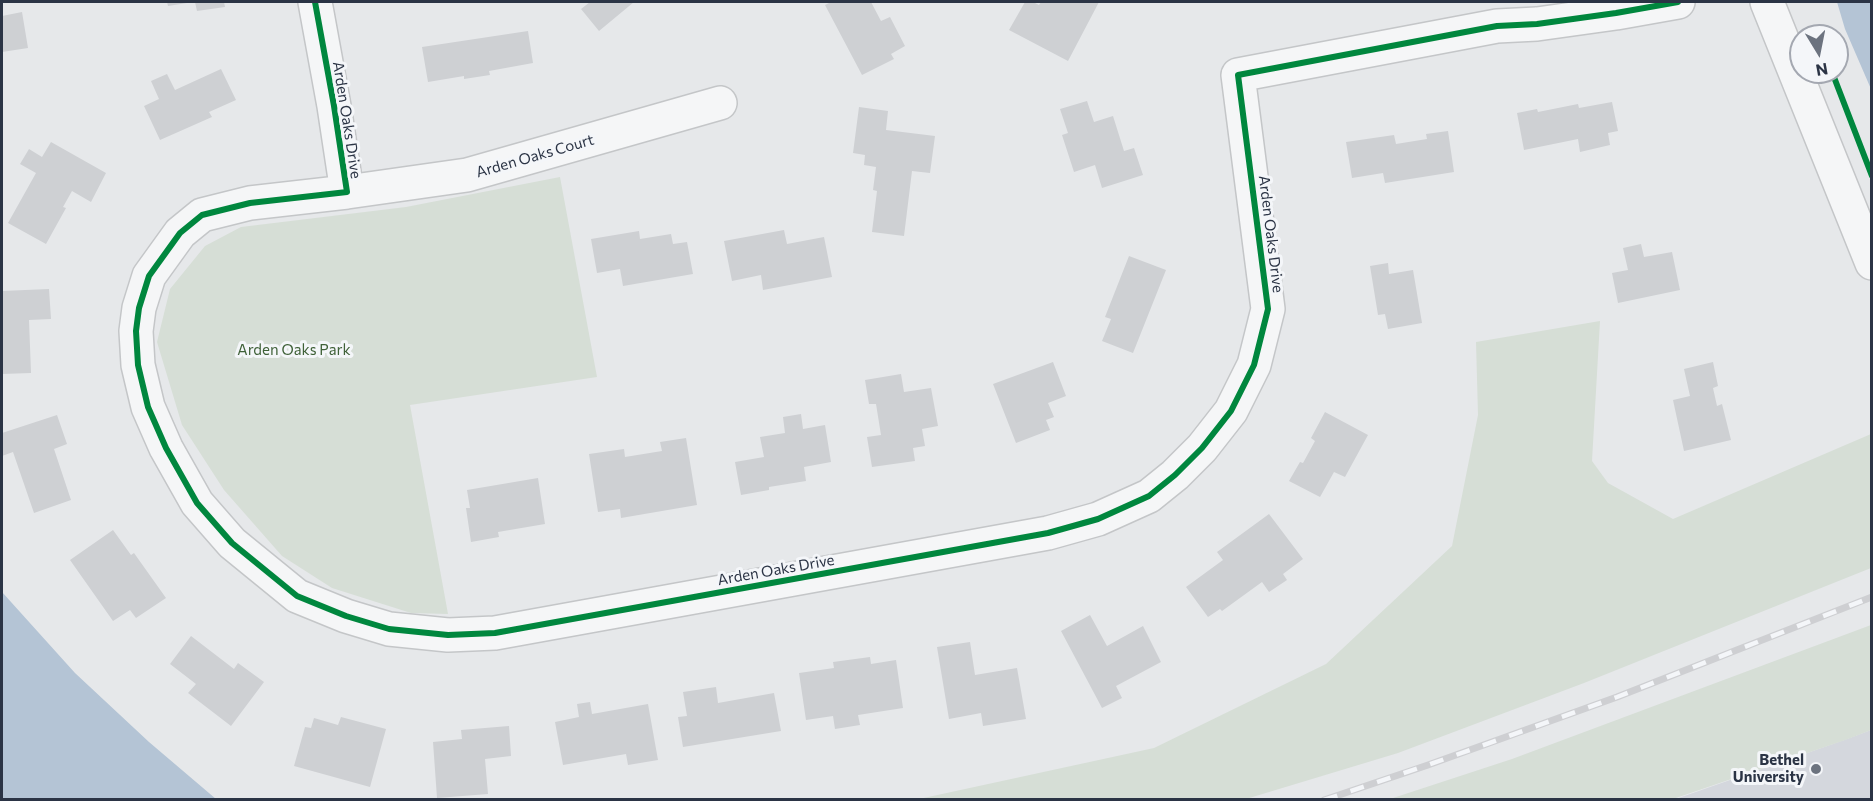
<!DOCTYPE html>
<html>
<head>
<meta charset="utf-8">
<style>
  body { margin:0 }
  #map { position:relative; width:1873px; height:801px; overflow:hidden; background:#e6e8ea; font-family:Commissioner,sans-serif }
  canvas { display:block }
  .frame { position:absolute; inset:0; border:3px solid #2b3445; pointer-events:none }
  .north { position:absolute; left:1789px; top:24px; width:60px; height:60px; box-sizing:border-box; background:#f4f6f9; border:2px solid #a4a8b1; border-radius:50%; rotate:170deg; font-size:16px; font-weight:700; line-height:24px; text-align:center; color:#2b3445 }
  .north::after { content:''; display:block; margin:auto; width:21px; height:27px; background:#6c737f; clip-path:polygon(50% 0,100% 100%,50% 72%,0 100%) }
</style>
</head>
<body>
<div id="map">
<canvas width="1873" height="801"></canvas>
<div class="frame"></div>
<div class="north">N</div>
</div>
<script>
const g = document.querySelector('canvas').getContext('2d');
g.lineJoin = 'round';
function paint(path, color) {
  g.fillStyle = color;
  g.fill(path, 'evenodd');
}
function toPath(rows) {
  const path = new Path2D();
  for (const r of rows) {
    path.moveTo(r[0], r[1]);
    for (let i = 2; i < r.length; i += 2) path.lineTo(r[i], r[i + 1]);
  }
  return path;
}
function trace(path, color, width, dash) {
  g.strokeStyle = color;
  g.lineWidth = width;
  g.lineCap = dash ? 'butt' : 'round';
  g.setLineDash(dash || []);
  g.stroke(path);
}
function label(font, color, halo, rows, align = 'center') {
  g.font = font + ' Commissioner,sans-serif';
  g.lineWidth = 6;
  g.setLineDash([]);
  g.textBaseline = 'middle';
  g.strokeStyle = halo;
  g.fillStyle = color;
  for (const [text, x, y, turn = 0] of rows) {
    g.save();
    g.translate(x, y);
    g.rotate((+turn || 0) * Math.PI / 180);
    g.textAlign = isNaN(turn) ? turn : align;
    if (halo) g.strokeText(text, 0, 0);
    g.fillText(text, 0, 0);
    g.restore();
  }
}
paint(toPath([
  [1871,730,1871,799,1673,800,1847,739]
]), '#d4d7dd');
paint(toPath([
  [560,177,597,377,410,405,448,614,411,613,332,588,282,556,224,490,182,425,157,342,170,289,205,246,241,227,406,207],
  [1600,321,1592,461,1608,483,1673,519,1871,434,1871,568,1584,683,1398,753,1246,799,919,799,1154,748,1326,664,1452,546,1478,415,1476,342],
  [1871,625,1871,730,1848,739,1673,799,1390,799,1512,759]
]), '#d6ded6');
paint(toPath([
  [1837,2,1871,2,1871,89,1845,29],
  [2,592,75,673,149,742,216,799,2,799]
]), '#b4c4d5');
paint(toPath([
  [167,2,187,2,187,3,168,6],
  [195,2,224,2,225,7,197,11],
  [590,2,634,2,599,31,581,9],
  [831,2,871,2,881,21,890,17,905,46,891,54,894,59,862,75,825,5],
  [1025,2,1033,2,1039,5,1041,2,1099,2,1068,61,1009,30],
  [22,12,28,48,2,52,2,16],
  [528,31,533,63,489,71,490,75,464,79,464,76,428,82,422,47],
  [221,69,236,100,209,112,212,117,160,140,144,106,159,99,151,81,167,74,175,90],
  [1087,101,1094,122,1113,116,1124,151,1134,148,1143,175,1102,188,1095,165,1074,172,1062,135,1068,133,1060,109],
  [1612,102,1618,131,1608,133,1610,145,1580,152,1578,139,1524,150,1517,113,1537,109,1538,112,1578,104,1579,108],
  [859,107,888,111,886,130,935,136,930,173,912,171,904,236,872,232,877,191,873,190,876,167,864,165,865,155,853,153],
  [1448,131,1454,172,1385,183,1383,173,1352,178,1346,142,1394,135,1396,144,1427,139,1426,134],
  [51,142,106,173,91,202,72,191,63,207,66,208,46,244,8,223,36,173,20,164,29,149,42,157],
  [784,230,787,244,824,237,832,277,763,290,761,275,732,281,724,241],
  [639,231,640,239,671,234,673,244,687,242,693,274,623,286,620,269,597,273,591,239],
  [1641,244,1644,257,1672,252,1680,290,1618,303,1612,273,1628,270,1623,248],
  [1129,256,1166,270,1133,353,1102,341,1111,319,1105,317],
  [1388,263,1389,274,1413,270,1422,323,1388,329,1385,314,1378,315,1370,266],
  [49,289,51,319,29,320,31,373,2,374,2,291],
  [1053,362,1066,396,1048,403,1054,417,1046,420,1050,430,1016,443,993,384],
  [1713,362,1718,386,1713,388,1717,406,1722,404,1731,440,1684,451,1673,400,1690,396,1684,369],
  [901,374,904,392,931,388,938,426,922,429,925,446,913,448,915,461,872,467,867,437,881,435,876,404,869,404,865,380],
  [1325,412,1368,435,1345,477,1334,472,1320,497,1289,481,1300,462,1303,463,1315,441,1311,438],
  [801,414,803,429,825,425,831,462,804,467,806,481,769,487,769,490,741,495,735,462,764,457,760,437,785,433,783,417],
  [57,415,67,444,54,449,71,500,34,513,13,452,2,456,2,433],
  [686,438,697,505,621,518,620,509,598,512,589,454,624,449,625,457,662,451,660,442],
  [538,478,545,524,498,532,499,537,471,542,466,508,470,508,467,490],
  [1269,514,1303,559,1283,574,1287,580,1269,592,1262,582,1222,611,1220,609,1208,617,1186,587,1223,560,1217,552],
  [113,530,131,555,134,553,166,598,136,618,130,610,113,621,70,560],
  [1090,615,1107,646,1143,626,1161,662,1116,686,1122,698,1102,708,1061,631],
  [191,636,234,669,238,663,264,682,231,726,188,693,196,684,170,664],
  [970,642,975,675,1017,668,1026,719,983,726,981,713,949,719,937,647],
  [870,657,871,664,896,660,903,708,858,715,860,725,835,729,833,716,806,720,799,673,834,668,833,662],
  [716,687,718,703,774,693,781,731,683,747,678,717,687,716,683,692],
  [590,702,592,714,648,704,658,760,628,765,626,754,563,765,555,722,579,717,577,704],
  [341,717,386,729,370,787,294,766,305,727,311,728,314,718,338,725],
  [509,726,511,756,485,759,488,794,437,798,433,742,462,739,461,730]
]), '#ced0d3');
const minor = toPath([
  [315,2,334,106,347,192,250,203,202,215,180,233,149,276,139,308,136,331,138,365,148,407,166,448,197,503,232,543,297,596,346,616,389,629,448,635,495,633,1048,533,1098,519,1149,496,1175,475,1202,448,1231,411,1254,365,1268,309,1238,75,1497,26,1537,24,1616,13,1678,2],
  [347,192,467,175,720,103]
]);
const tertiary = toPath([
  [1767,2,1872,263]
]);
trace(minor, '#c4c6c8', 36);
trace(tertiary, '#c4c6c8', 36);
trace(minor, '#f5f6f7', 33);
trace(tertiary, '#f5f6f7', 33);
const rail = toPath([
  [1324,800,1428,765,1617,697,1872,597]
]);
trace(rail, '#cecfd2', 7);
trace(rail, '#f4f6f9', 4.5, [14]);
trace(toPath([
  [315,2,334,106,347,192,250,203,202,215,180,233,149,276,139,308,136,331,138,365,148,407,166,448,197,503,232,543,297,596,346,616,389,629,448,635,495,633,1048,533,1098,519,1149,496,1175,475,1202,448,1231,411,1254,365,1268,309,1238,75,1497,26,1537,24,1616,13,1678,2],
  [1832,72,1872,176]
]), '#00873e', 6);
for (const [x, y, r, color] of [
  [1816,769,6,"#6c737f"]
]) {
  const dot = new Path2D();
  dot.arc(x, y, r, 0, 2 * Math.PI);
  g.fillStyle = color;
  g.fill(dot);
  trace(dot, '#f4f6f9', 2);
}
label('15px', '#2b3445', '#f4f6f9', [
  ["Arden Oaks Drive",347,120,81],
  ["Arden Oaks Court",535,156,-16],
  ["Arden Oaks Drive",1271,234,83],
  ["Arden Oaks Drive",776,570,-10]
]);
label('15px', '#3f6138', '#f4f6f9', [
  ["Arden Oaks Park",294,350]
]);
label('bold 15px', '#2b3445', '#f4f6f9', [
  ["Bethel",1804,760],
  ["University",1804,777]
], 'right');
</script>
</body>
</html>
